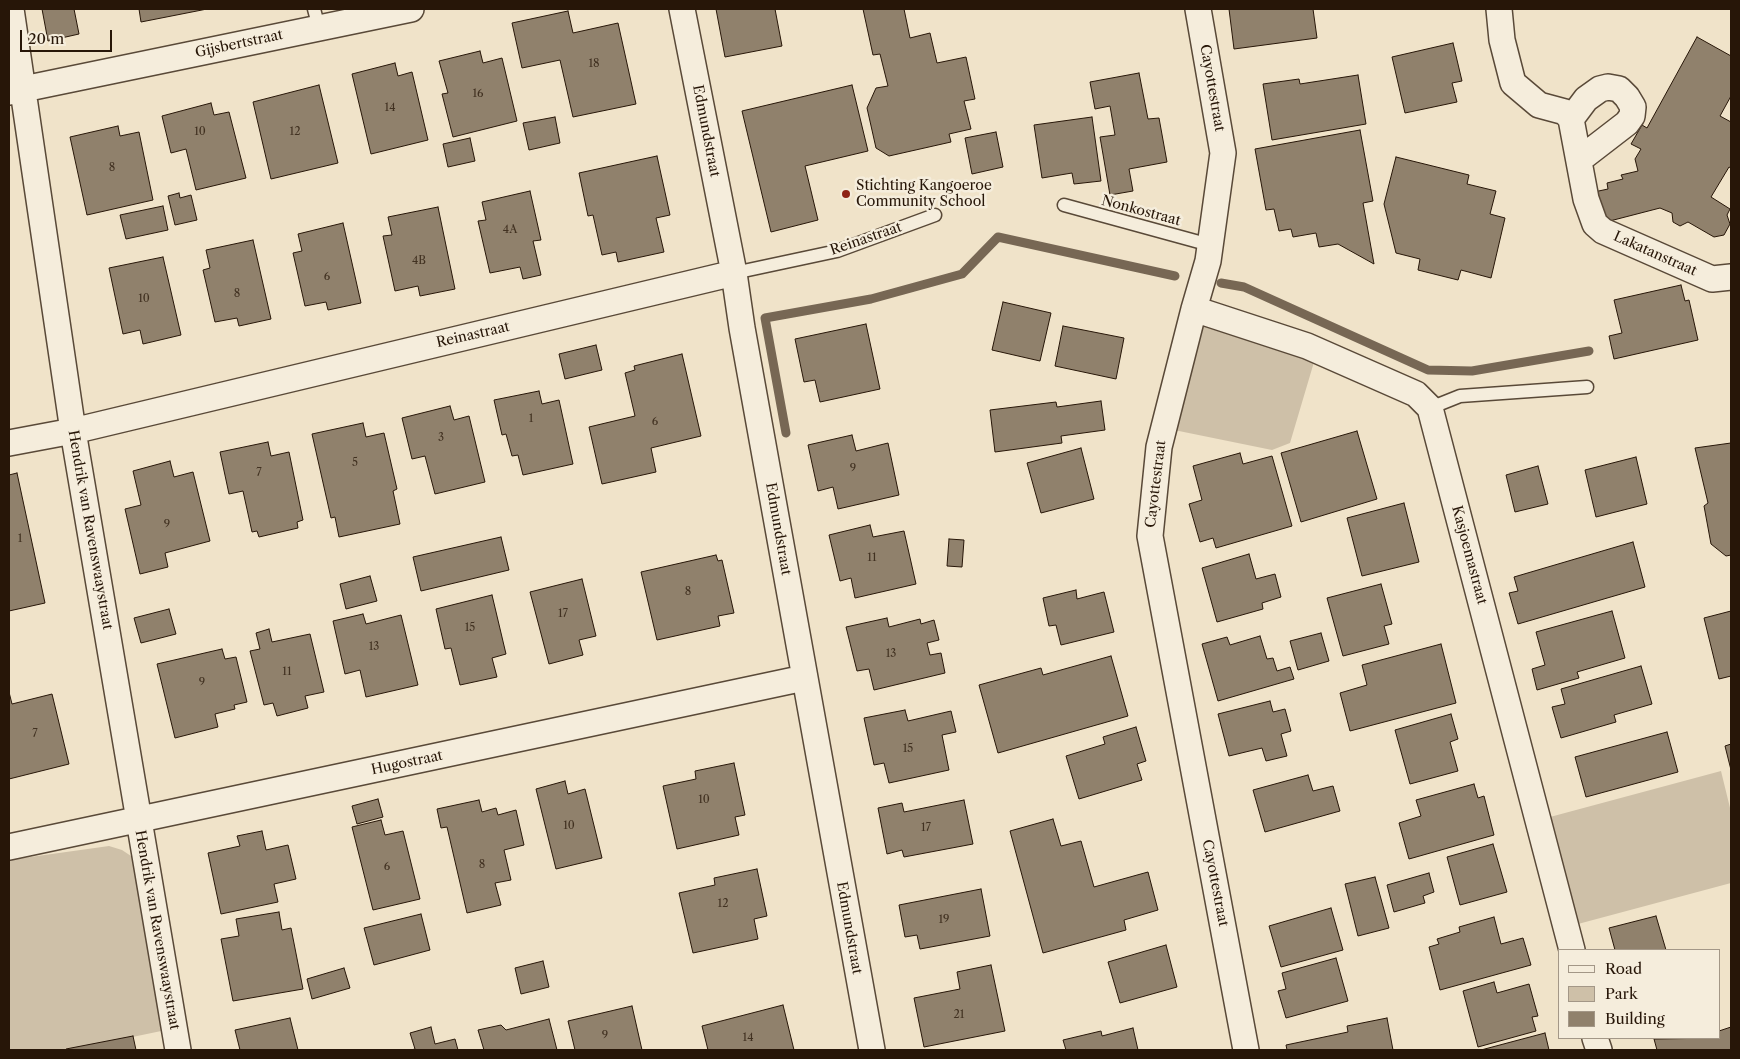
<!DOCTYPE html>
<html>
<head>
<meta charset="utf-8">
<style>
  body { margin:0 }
  #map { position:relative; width:1740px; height:1059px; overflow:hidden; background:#f0e3c9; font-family:"Libre Caslon Text",serif }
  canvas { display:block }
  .frame { position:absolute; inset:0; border:10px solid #271608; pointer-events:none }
  .legend { position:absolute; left:1558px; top:949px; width:162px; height:90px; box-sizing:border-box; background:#f5eddc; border:1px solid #a39787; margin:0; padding:6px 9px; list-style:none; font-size:15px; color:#271608 }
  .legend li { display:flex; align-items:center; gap:10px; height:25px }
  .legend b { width:25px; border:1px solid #a39787 }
  .scale { position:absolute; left:20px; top:30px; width:92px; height:22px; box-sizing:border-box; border:2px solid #271608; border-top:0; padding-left:6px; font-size:15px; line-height:18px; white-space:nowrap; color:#271608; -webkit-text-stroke:4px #f5eddc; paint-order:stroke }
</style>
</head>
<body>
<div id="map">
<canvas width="1740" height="1059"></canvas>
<div class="frame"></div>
<ul class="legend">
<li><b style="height:6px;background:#f5eddc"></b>Road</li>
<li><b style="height:14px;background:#cec0a8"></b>Park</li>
<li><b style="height:14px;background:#90816c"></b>Building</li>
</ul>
<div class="scale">20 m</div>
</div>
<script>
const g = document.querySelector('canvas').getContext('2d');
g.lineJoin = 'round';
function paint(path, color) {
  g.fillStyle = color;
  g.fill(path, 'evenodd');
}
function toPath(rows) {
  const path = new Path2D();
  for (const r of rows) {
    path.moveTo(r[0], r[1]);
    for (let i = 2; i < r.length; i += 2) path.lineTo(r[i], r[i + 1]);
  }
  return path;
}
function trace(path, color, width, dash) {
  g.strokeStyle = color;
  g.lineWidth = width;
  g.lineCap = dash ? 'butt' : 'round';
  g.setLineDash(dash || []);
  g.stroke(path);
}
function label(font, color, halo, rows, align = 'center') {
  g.font = font + ' "Libre Caslon Text",serif';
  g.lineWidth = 5;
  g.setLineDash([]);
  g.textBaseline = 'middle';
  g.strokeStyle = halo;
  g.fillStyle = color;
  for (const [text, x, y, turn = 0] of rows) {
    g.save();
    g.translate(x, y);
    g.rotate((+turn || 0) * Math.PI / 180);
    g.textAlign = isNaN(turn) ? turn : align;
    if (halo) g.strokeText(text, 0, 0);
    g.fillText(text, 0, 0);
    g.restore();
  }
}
paint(toPath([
  [1215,321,1314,362,1290,443,1272,450,1174,430,1200,331,1205,324],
  [1721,771,1731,812,1731,883,1578,924,1550,817],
  [109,846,122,850,134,858,166,1030,70,1050,9,1050,9,860]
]), '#cec0a8');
trace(toPath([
  [1221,283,1244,287,1428,370,1472,371,1589,351],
  [786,433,765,318,871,299,962,274,998,237,1175,276]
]), '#776754', 9);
const building = toPath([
  [42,9,74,9,79,34,48,41,42,9],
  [139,9,207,9,141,22,139,9],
  [716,9,775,9,782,46,725,57,716,9],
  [863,9,904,9,910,38,930,33,937,63,966,57,975,99,964,101,971,129,949,134,951,142,889,156,876,148,867,108,876,88,888,86,880,54,873,55,863,9],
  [1229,9,1313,9,1317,38,1234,49,1229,9],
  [568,11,573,33,618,23,636,104,573,117,560,60,522,68,512,23,568,11],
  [1697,37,1731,56,1731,96,1720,116,1731,122,1731,168,1729,167,1711,197,1730,209,1727,215,1730,224,1724,235,1714,237,1688,222,1680,226,1673,222,1672,213,1660,208,1602,223,1594,192,1608,189,1607,183,1623,179,1621,175,1638,171,1635,159,1641,149,1631,144,1642,125,1647,128,1697,37],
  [1453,43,1462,81,1452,83,1457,102,1405,113,1392,57,1453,43],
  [480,51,483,63,502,58,517,121,453,137,442,94,448,93,439,61,480,51],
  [395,63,398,76,412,72,428,140,371,154,352,74,395,63],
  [1139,73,1148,119,1159,118,1167,162,1129,169,1133,191,1110,195,1100,137,1115,135,1110,106,1095,109,1090,82,1139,73],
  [1358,75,1366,124,1272,140,1263,84,1299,79,1300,84,1358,75],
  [319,85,338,163,271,179,253,102,319,85],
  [852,85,868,151,805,166,818,220,771,232,742,111,852,85],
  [211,103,214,115,229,112,246,178,196,190,186,149,171,153,162,116,211,103],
  [555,117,560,143,529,150,523,123,555,117],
  [1092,117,1101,181,1074,184,1072,173,1042,178,1034,125,1092,117],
  [118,126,120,136,139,132,153,200,87,215,70,137,118,126],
  [1360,130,1373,201,1363,203,1374,264,1338,244,1319,247,1316,233,1293,237,1291,229,1279,231,1274,209,1266,210,1255,149,1360,130],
  [996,132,1003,167,972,174,965,138,996,132],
  [470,138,475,161,448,167,443,144,470,138],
  [657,156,670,215,656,218,664,252,618,262,616,252,602,255,593,215,588,216,579,173,657,156],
  [1396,157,1469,175,1467,184,1496,191,1490,214,1505,218,1491,278,1461,270,1458,280,1418,270,1420,259,1396,253,1384,204,1396,157],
  [530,191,541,240,533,241,541,275,523,279,520,267,490,273,478,221,486,220,482,202,530,191],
  [179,193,180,198,191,195,197,220,175,225,168,196,179,193],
  [163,206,168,230,126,239,120,215,163,206],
  [438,207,455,289,420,296,418,286,395,291,383,236,392,235,388,217,438,207],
  [343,223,361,303,328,310,326,302,305,306,293,253,302,251,298,234,343,223],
  [253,240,271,319,239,326,237,318,215,322,203,270,210,268,206,250,253,240],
  [163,257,181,335,143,344,140,330,123,334,109,268,163,257],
  [1681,285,1685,301,1689,300,1698,340,1614,359,1609,336,1622,333,1614,300,1681,285],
  [1003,302,1051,313,1040,361,992,350,1003,302],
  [866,324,880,389,820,402,815,380,804,382,795,339,866,324],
  [1063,326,1124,338,1116,379,1055,366,1063,326],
  [596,345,602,370,565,379,559,354,596,345],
  [682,354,701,436,651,448,656,472,602,484,589,427,635,416,625,373,635,370,634,366,682,354],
  [539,391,542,404,559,400,573,464,523,475,518,455,512,456,506,434,502,435,494,400,539,391],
  [1101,401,1105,430,1061,436,1062,443,995,452,990,410,1056,402,1057,407,1101,401],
  [450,406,454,420,469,416,485,482,435,494,425,456,412,459,402,418,450,406],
  [363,423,366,437,384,433,397,489,393,491,400,524,339,537,335,517,331,518,312,434,363,423],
  [1357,431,1377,499,1301,522,1281,453,1357,431],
  [852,435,856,451,888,443,899,495,838,509,833,487,818,491,808,445,852,435],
  [268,442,271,456,289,452,303,520,297,522,298,528,259,537,257,531,252,532,243,491,229,494,220,452,268,442],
  [1731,443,1731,555,1726,556,1711,544,1704,506,1708,503,1695,448,1731,443],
  [1081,448,1094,499,1041,513,1027,463,1081,448],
  [1240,453,1243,464,1272,456,1292,526,1216,548,1213,538,1200,542,1189,504,1202,500,1193,466,1240,453],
  [1636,457,1647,504,1596,517,1585,470,1636,457],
  [170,461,174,477,193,472,210,541,165,553,168,567,140,574,125,509,141,505,133,471,170,461],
  [1538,466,1548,504,1515,512,1506,475,1538,466],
  [17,473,45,603,9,611,9,475,17,473],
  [1404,503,1419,562,1362,576,1347,518,1404,503],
  [870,525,873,537,904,531,916,584,855,598,851,578,840,581,829,535,870,525],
  [501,537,509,570,421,591,413,557,501,537],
  [949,539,964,540,962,567,947,566,949,539],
  [1633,542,1645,587,1518,624,1509,593,1518,591,1514,577,1633,542],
  [1249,554,1256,579,1275,574,1281,597,1262,603,1263,609,1217,622,1202,568,1249,554],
  [716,555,718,561,722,560,734,613,718,616,720,626,657,640,641,572,716,555],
  [370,576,377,601,346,609,340,584,370,576],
  [582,579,596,636,579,640,583,655,549,664,530,592,582,579],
  [1381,584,1392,624,1384,626,1389,644,1343,656,1327,598,1381,584],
  [1076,590,1077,599,1104,592,1114,632,1061,645,1056,625,1049,626,1043,598,1076,590],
  [492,595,506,654,492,658,497,677,460,685,451,648,445,649,436,609,492,595],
  [169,609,176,634,141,643,134,618,169,609],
  [1612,611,1625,658,1577,672,1579,678,1537,690,1532,669,1545,665,1536,632,1612,611],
  [1731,611,1731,676,1719,679,1704,618,1731,611],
  [363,614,366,624,401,615,418,685,366,697,360,670,345,674,333,621,363,614],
  [887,618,889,627,920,619,921,624,934,620,939,640,927,643,930,655,941,653,945,673,874,690,869,669,857,671,846,627,887,618],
  [269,629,272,642,310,634,324,692,305,696,308,708,277,716,273,703,264,705,250,651,260,649,256,633,269,629],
  [1321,633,1329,661,1298,670,1290,641,1321,633],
  [1260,636,1267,659,1273,658,1277,671,1290,667,1294,679,1218,701,1202,644,1227,637,1230,645,1260,636],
  [1441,644,1456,703,1350,731,1340,693,1367,685,1362,665,1441,644],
  [222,649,225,659,236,657,247,702,234,705,235,709,215,714,218,727,175,738,157,664,222,649],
  [1111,656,1128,716,998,753,979,685,1041,668,1043,675,1111,656],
  [1641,666,1652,704,1614,715,1616,722,1561,738,1552,707,1565,704,1561,689,1641,666],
  [9,692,12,704,52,694,69,764,9,779,9,692],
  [1270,701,1273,712,1285,709,1291,731,1281,734,1287,756,1266,761,1262,748,1229,756,1218,714,1270,701],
  [905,710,908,721,951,711,956,732,942,735,949,770,889,783,884,763,874,765,864,718,905,710],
  [1451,714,1458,739,1450,742,1458,771,1410,784,1395,730,1451,714],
  [1136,727,1146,761,1137,764,1142,780,1079,799,1066,756,1105,744,1103,737,1136,727],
  [1667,732,1678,772,1586,797,1575,757,1667,732],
  [1731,744,1731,770,1725,746,1731,744],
  [734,763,745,815,735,817,739,835,677,849,663,786,696,779,695,771,734,763],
  [1308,775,1313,791,1333,786,1340,811,1265,832,1253,790,1308,775],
  [565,781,568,794,585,789,602,858,556,869,536,789,565,781],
  [1474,784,1478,798,1484,796,1494,835,1409,859,1399,823,1421,816,1416,800,1474,784],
  [378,799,383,817,357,824,352,806,378,799],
  [479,800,482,812,496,808,498,815,516,810,524,845,504,850,511,880,495,883,501,905,467,913,447,827,441,828,437,809,479,800],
  [964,800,973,844,904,857,902,850,887,854,878,808,902,803,904,812,964,800],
  [1053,819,1061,846,1081,841,1094,887,1148,872,1158,910,1124,920,1126,930,1043,953,1010,831,1053,819],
  [381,820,385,835,403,831,420,899,373,910,352,827,381,820],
  [262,831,266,850,288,845,296,879,274,884,278,902,221,914,208,853,240,846,237,836,262,831],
  [1493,844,1507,892,1460,905,1447,857,1493,844],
  [757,869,767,916,754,919,758,939,693,953,679,893,715,885,714,878,757,869],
  [1429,873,1434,892,1423,896,1425,903,1394,912,1387,885,1429,873],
  [1375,877,1389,928,1358,936,1345,884,1375,877],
  [981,889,990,936,920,949,917,935,905,937,899,905,981,889],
  [1331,908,1343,950,1281,967,1269,926,1331,908],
  [279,912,282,930,291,928,303,989,233,1001,221,939,239,936,236,919,279,912],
  [421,914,430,950,374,965,364,928,421,914],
  [1656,916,1666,950,1615,950,1609,928,1656,916],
  [1494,917,1501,944,1523,938,1531,965,1440,990,1429,947,1439,944,1437,939,1460,932,1459,927,1494,917],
  [1166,945,1177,987,1120,1003,1108,962,1166,945],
  [1336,958,1348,1001,1286,1018,1278,991,1286,989,1282,973,1336,958],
  [543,961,549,987,521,994,515,968,543,961],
  [991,965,1005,1031,924,1047,914,998,960,989,957,972,991,965],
  [344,968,350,988,312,999,307,979,344,968],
  [1494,982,1497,993,1529,984,1538,1016,1532,1017,1536,1031,1478,1047,1463,991,1494,982],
  [783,1005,794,1050,708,1050,702,1026,783,1005],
  [632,1006,642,1050,575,1050,568,1021,632,1006],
  [290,1018,298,1050,240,1050,235,1030,290,1018],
  [1387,1018,1393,1050,1287,1050,1286,1045,1348,1032,1347,1026,1387,1018],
  [549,1019,557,1050,484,1050,478,1030,501,1025,506,1030,549,1019],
  [431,1027,435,1044,455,1039,458,1050,411,1050,415,1049,410,1033,431,1027],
  [1731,1027,1731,1050,1657,1050,1654,1039,1719,1038,1719,1031,1731,1027],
  [1133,1028,1138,1050,1066,1050,1063,1040,1101,1031,1102,1036,1133,1028],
  [1545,1033,1549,1050,1481,1050,1545,1033],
  [133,1036,136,1050,66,1050,66,1049,133,1036]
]);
paint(building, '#90816c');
trace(building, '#271608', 1);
const lane = toPath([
  [314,9,319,28],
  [1064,205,1210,245],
  [734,273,837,251,935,215],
  [1430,408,1460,396,1587,387]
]);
const street = toPath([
  [11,9,73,431,178,1050],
  [682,9,734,273,742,328,872,1050],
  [1198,9,1223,153,1208,261,1194,309,1159,447,1150,536,1246,1050],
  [1499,9,1502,40,1513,83,1539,105,1565,112,1571,119,1586,199,1595,224,1603,231,1712,279,1731,277],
  [9,92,411,9],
  [1571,119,1586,99,1600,89,1608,87,1619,89,1627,97,1633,107,1632,116,1627,123,1579,160],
  [1194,309,1307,346,1416,394,1430,408,1572,950],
  [9,443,73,431,734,273],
  [9,847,804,678],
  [1595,1038,1599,1050]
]);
trace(lane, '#594938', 15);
trace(street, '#594938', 28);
trace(lane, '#f5eddc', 12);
trace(street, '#f5eddc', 25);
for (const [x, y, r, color] of [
  [846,194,5,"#8f2418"]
]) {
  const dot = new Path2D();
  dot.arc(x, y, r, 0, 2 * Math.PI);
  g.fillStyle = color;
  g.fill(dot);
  trace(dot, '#f5eddc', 2);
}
label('11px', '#413121', null, [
  ["18",594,64],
  ["16",478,94],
  ["14",390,108],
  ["10",200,132],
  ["12",295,132],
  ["8",112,168],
  ["4A",510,230],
  ["4B",419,261],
  ["6",327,277],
  ["8",237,294],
  ["10",144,299],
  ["1",531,419],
  ["6",655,422],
  ["3",441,438],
  ["5",355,463],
  ["9",853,469],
  ["7",259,473],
  ["9",167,525],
  ["1",20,539],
  ["11",872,558],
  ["8",688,592],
  ["17",563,614],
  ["15",470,628],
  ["13",374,647],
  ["13",891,654],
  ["11",287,672],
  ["9",202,683],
  ["7",35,734],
  ["15",908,749],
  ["10",704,800],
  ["10",569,826],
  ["17",926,828],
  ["8",482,865],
  ["6",387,867],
  ["12",723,904],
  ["19",944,920],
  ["21",959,1015],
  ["9",605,1036],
  ["14",748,1038]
]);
label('14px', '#271608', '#f5eddc', [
  ["Gijsbertstraat",239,44,-12],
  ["Cayottestraat",1212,88,80],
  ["Edmundstraat",706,131,79],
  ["Nonkostraat",1141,211,15],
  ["Reinastraat",866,239,-19],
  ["Lakatanstraat",1655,254,24],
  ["Reinastraat",473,335,-13],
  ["Cayottestraat",1156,484,-83],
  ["Edmundstraat",778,529,80],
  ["Hendrik van Ravenswaaystraat",90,530,80],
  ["Kasjoemastraat",1469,555,75],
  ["Hugostraat",407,763,-12],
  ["Cayottestraat",1215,883,79],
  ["Edmundstraat",849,928,80],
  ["Hendrik van Ravenswaaystraat",157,930,80]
]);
label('14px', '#271608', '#f5eddc', [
  ["Stichting Kangoeroe",856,186],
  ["Community School",856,202]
], 'left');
</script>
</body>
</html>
